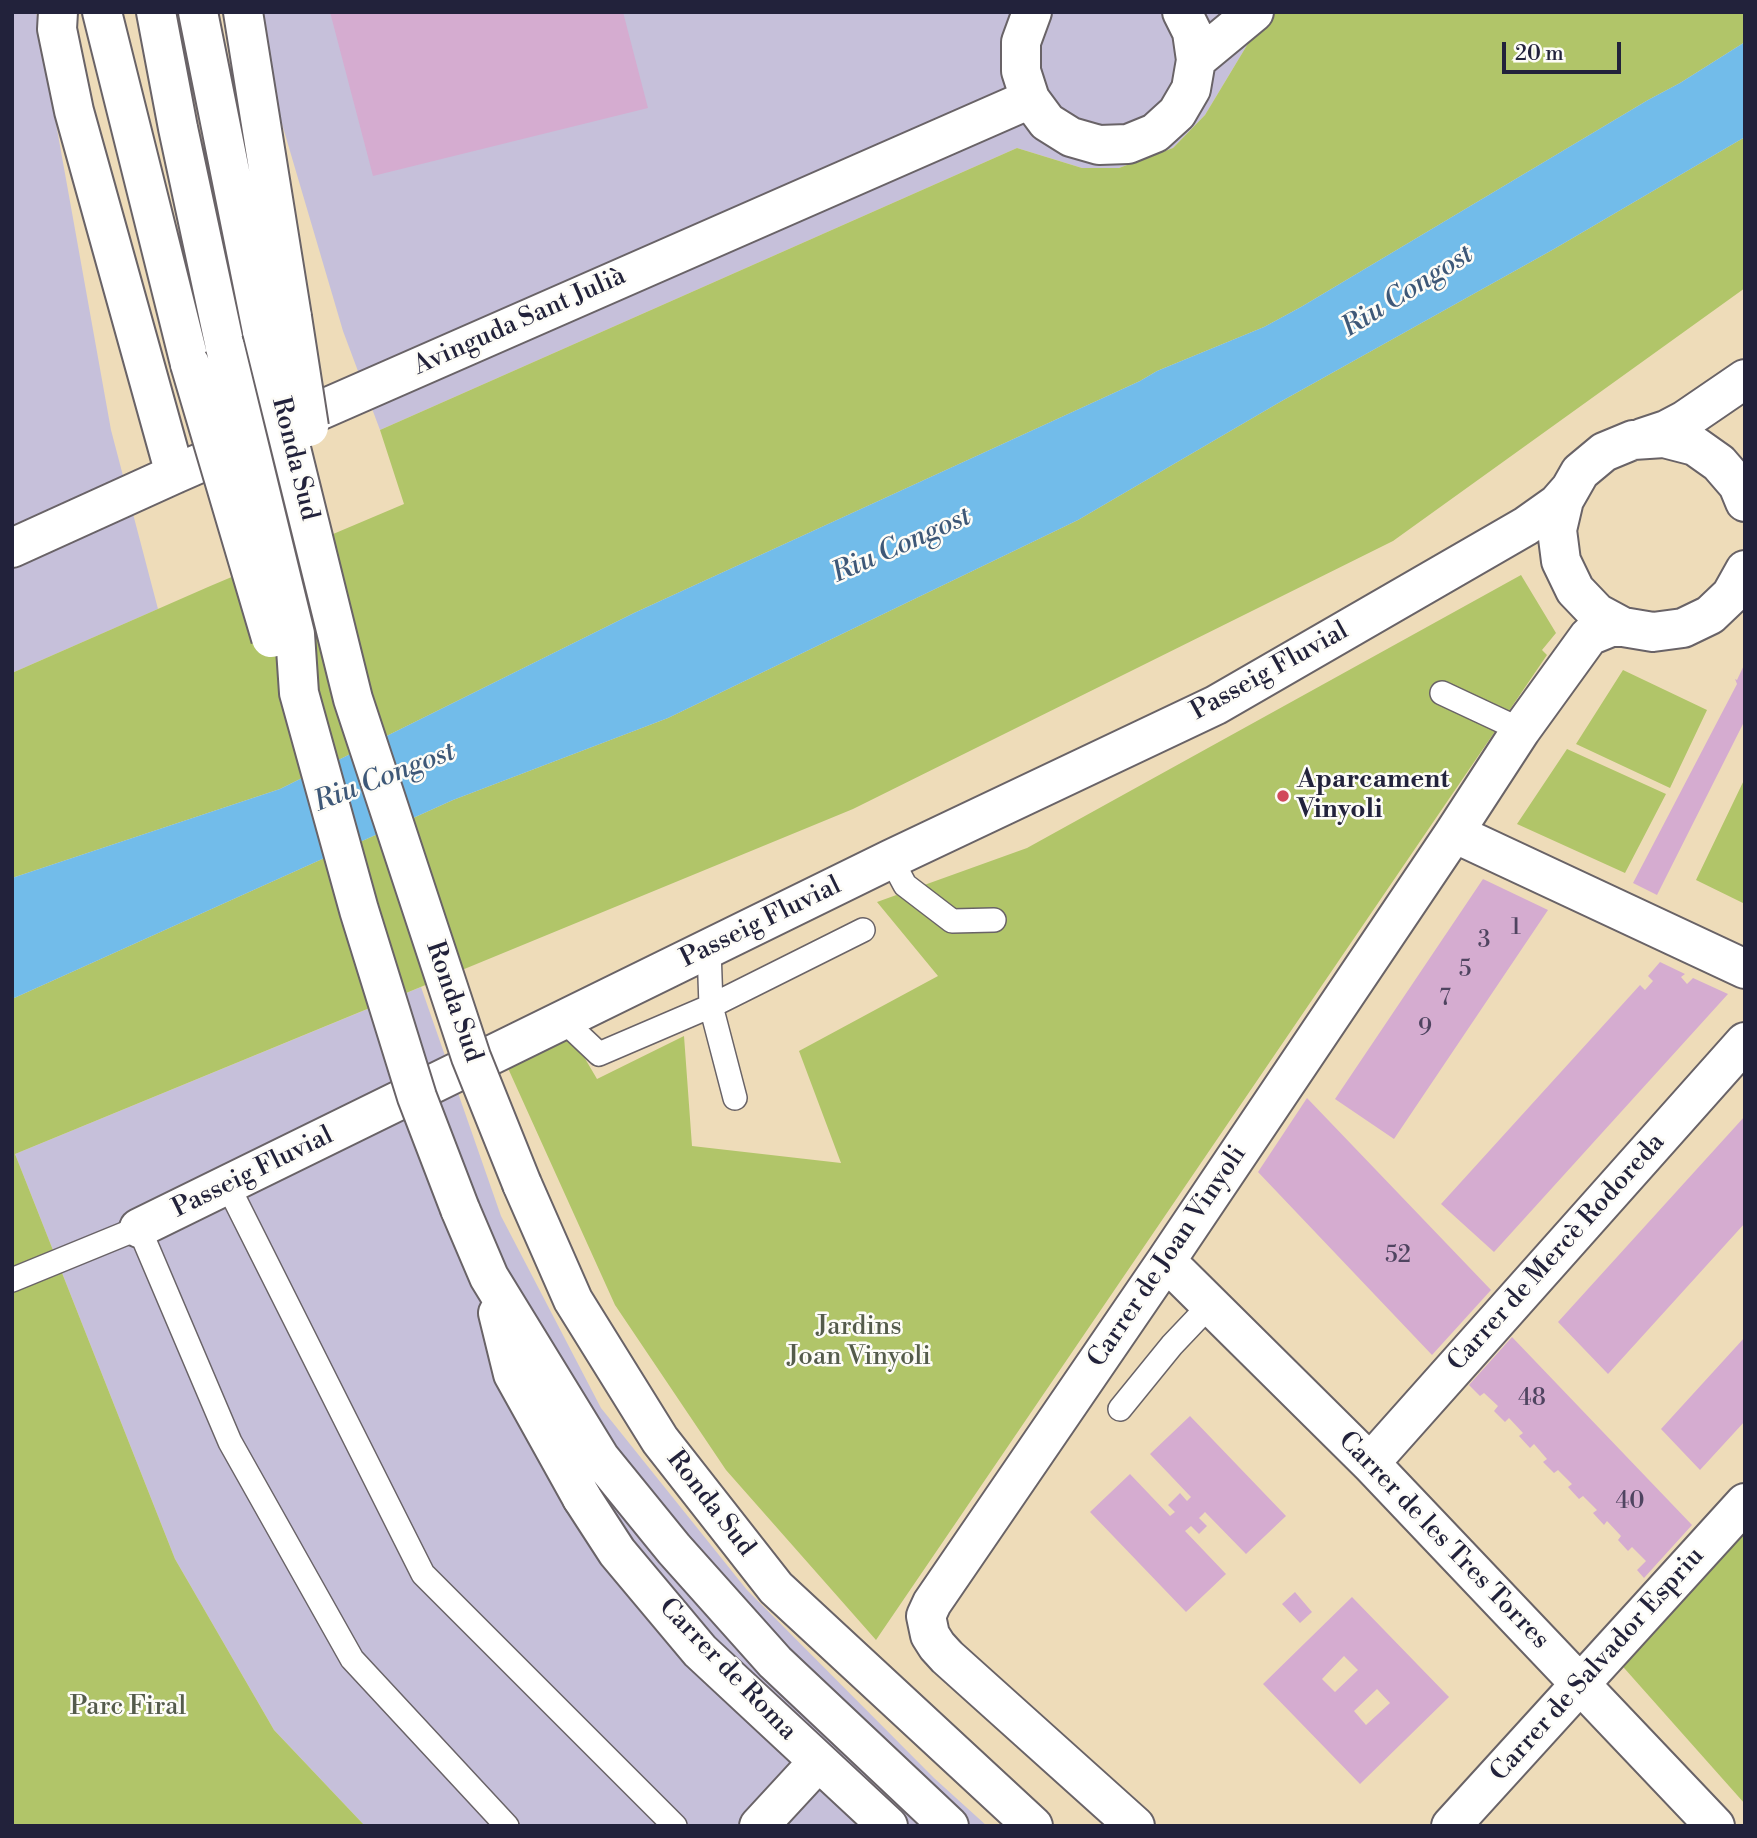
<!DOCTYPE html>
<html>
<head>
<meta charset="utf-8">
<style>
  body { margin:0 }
  #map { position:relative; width:1757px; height:1838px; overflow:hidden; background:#eedcb9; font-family:"Libre Bodoni",serif }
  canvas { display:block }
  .frame { position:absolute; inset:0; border:14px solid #22223b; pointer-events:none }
  .scale { position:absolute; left:1502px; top:42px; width:119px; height:32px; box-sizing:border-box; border:4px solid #22223b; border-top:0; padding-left:9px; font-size:21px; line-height:24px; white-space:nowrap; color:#22223b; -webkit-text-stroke:5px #fdfcf7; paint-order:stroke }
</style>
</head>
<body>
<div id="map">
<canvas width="1757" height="1838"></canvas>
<div class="frame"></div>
<div class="scale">20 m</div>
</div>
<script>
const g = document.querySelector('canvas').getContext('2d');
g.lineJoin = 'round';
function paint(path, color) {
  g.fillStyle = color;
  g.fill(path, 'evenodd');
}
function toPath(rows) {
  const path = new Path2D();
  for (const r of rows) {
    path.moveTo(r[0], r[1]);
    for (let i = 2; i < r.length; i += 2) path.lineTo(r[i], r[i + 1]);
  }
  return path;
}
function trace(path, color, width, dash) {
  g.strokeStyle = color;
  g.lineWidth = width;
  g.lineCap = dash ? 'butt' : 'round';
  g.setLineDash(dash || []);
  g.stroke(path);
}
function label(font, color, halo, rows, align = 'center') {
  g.font = font + ' "Libre Bodoni",serif';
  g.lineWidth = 5;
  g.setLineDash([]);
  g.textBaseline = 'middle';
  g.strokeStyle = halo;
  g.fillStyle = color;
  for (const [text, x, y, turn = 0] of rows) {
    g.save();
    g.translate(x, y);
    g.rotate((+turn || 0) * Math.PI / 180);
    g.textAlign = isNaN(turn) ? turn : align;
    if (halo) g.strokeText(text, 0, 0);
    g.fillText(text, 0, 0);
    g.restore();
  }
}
paint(toPath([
  [12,12,36,12,111,430,158,609,12,673],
  [249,12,1272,12,1264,17,1205,115,1173,148,1119,168,1082,168,1017,148,380,430,343,331],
  [421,987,501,1216,601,1408,747,1590,934,1778,987,1826,365,1826,274,1730,175,1559,15,1154]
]), '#c6c0da');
paint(toPath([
  [1272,12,1745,12,1745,42,1680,83,1648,100,1301,307,1264,327,1157,371,1140,381,634,613,280,789,12,878,12,673,208,587,404,504,380,430,1017,148,1082,168,1119,168,1173,148,1205,115,1264,17],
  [1745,137,1745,288,1393,541,853,809,15,1154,175,1559,274,1730,365,1826,12,1826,12,999,453,800,668,718,1078,520,1280,402,1554,249],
  [1521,575,1556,633,1542,650,1547,655,876,1640,726,1470,615,1305,507,1066,573,1038,597,1079,684,1036,692,1146,841,1163,799,1051,938,976,877,902,1027,848],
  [1623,670,1707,710,1670,788,1576,744],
  [1567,749,1666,794,1625,873,1517,824],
  [1745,778,1745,904,1696,880],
  [1745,1503,1745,1804,1617,1660]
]), '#b1c569');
paint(toPath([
  [1745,42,1745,137,1554,249,1280,402,1078,520,668,718,453,800,12,999,12,878,280,789,634,613,1140,381,1157,371,1264,327,1301,307,1648,100,1680,83]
]), '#72bcea');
paint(toPath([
  [330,12,623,12,648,108,373,176],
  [1745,663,1745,720,1657,895,1633,883,1737,684,1735,679,1737,680],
  [1483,879,1548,910,1394,1139,1335,1099],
  [1660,962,1685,974,1681,977,1687,984,1693,978,1728,994,1494,1252,1441,1204,1640,985,1645,990,1653,981,1648,976],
  [1307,1098,1491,1290,1432,1355,1258,1172],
  [1745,1116,1745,1223,1608,1374,1558,1322],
  [1512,1337,1692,1525,1644,1578,1637,1570,1646,1561,1632,1547,1628,1551,1618,1540,1621,1536,1607,1521,1604,1525,1593,1513,1597,1510,1583,1496,1579,1499,1568,1487,1572,1484,1558,1470,1554,1473,1543,1462,1547,1459,1534,1444,1530,1448,1519,1436,1523,1433,1509,1418,1505,1422,1494,1411,1498,1406,1484,1393,1480,1396,1469,1385],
  [1745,1337,1745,1421,1700,1470,1661,1429],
  [1190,1416,1286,1516,1246,1554,1205,1512,1199,1518,1207,1526,1199,1534,1191,1526,1185,1531,1226,1574,1186,1612,1090,1512,1130,1474,1170,1516,1175,1512,1168,1505,1180,1493,1187,1501,1191,1497,1150,1454],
  [1295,1592,1312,1612,1300,1623,1282,1604],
  [1352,1597,1449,1697,1360,1784,1263,1684],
  [1344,1656,1358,1670,1335,1692,1322,1679],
  [1377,1689,1390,1703,1366,1725,1354,1711]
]), '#d5acd0');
const lane = toPath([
  [1442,693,1521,730],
  [891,859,905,885,952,921,994,920],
  [563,1020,599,1054,711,1006,709,949],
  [735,1098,711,1006,863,930],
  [228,1186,423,1574,675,1826],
  [12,1280,139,1228,230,1442,352,1659,507,1826],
  [1120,1409,1172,1345,1210,1305]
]);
const street = toPath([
  [58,12,57,29,74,111,175,474],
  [1032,12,1021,42,1021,71,1030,99,1047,122,1071,137,1099,145,1128,144,1155,133,1177,113,1191,89,1196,60,1192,32,1182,12],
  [1196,60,1254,12],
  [1642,438,1666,430,1685,420,1745,379],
  [1745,502,1738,485,1719,463,1695,446,1664,438,1633,440,1604,452,1580,472,1564,500,1557,530,1561,561,1575,590,1597,613,1623,627,1653,632,1683,628,1710,615,1731,595,1745,570],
  [12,548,175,474,1030,99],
  [1454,833,1745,969],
  [139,1228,891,859,1216,705,1526,526,1557,504,1571,488],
  [1166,1261,1370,1463,1715,1826],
  [1370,1463,1745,1042],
  [582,1498,617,1552,700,1651,888,1826],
  [759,1826,818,1762],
  [1135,1826,947,1657,937,1646,930,1635,926,1616,932,1603,1166,1261,1454,833,1521,730,1589,636,1611,627,1623,627],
  [1451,1826,1745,1503]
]);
const highway = toPath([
  [102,12,190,364],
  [156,12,178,128,225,347],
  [198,12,262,331],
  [243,12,292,317],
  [522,1184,573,1300,660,1440,776,1588,1033,1826],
  [460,1209,489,1277,600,1458,674,1549,775,1662,949,1826],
  [498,1313,513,1374,582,1498]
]);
trace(lane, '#696367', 26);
trace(street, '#696367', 42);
trace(highway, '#696367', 42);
trace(lane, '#fff', 23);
trace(street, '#fff', 38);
trace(highway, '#fff', 38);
const highwayBridge = toPath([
  [292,317,309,427],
  [262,331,353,699,471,1057,522,1184],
  [225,347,295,634,299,693,359,910,417,1097,460,1209],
  [190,364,271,638]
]);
trace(highwayBridge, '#696367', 42, []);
trace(highwayBridge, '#fff', 38);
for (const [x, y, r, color] of [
  [1283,796,7,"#d1495b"]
]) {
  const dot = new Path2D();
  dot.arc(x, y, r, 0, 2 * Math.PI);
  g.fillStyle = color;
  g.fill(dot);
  trace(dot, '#fdfcf7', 2.5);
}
label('23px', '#4f4460', null, [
  ["1",1516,928],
  ["3",1484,941],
  ["5",1465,970],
  ["7",1445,999],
  ["9",1425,1029],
  ["52",1398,1256],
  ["48",1532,1399],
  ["40",1630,1502]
]);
label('26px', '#22223b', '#fdfcf7', [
  ["Avinguda Sant Julià",520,322,-24],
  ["Ronda Sud",294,459,76],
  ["Passeig Fluvial",1270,672,-29],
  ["Passeig Fluvial",761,923,-26],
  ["Ronda Sud",453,1002,71],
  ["Passeig Fluvial",253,1173,-26],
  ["Carrer de Mercè Rodoreda",1557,1253,-48],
  ["Carrer de Joan Vinyoli",1168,1257,-56],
  ["Ronda Sud",710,1504,52],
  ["Carrer de les Tres Torres",1443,1541,46],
  ["Carrer de Salvador Espriu",1598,1665,-48],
  ["Carrer de Roma",727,1670,46]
]);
label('bold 26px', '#22223b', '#fdfcf7', [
  ["Aparcament",1297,781],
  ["Vinyoli",1297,811]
], 'left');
label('26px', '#545b4b', '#fdfcf7', [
  ["Jardins",859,1328],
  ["Joan Vinyoli",859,1358],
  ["Parc Firal",128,1708]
]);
label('italic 28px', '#3e5878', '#fdfcf7', [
  ["Riu Congost",1408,292,-32],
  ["Riu Congost",902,546,-24],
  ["Riu Congost",385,778,-21]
]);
</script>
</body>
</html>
